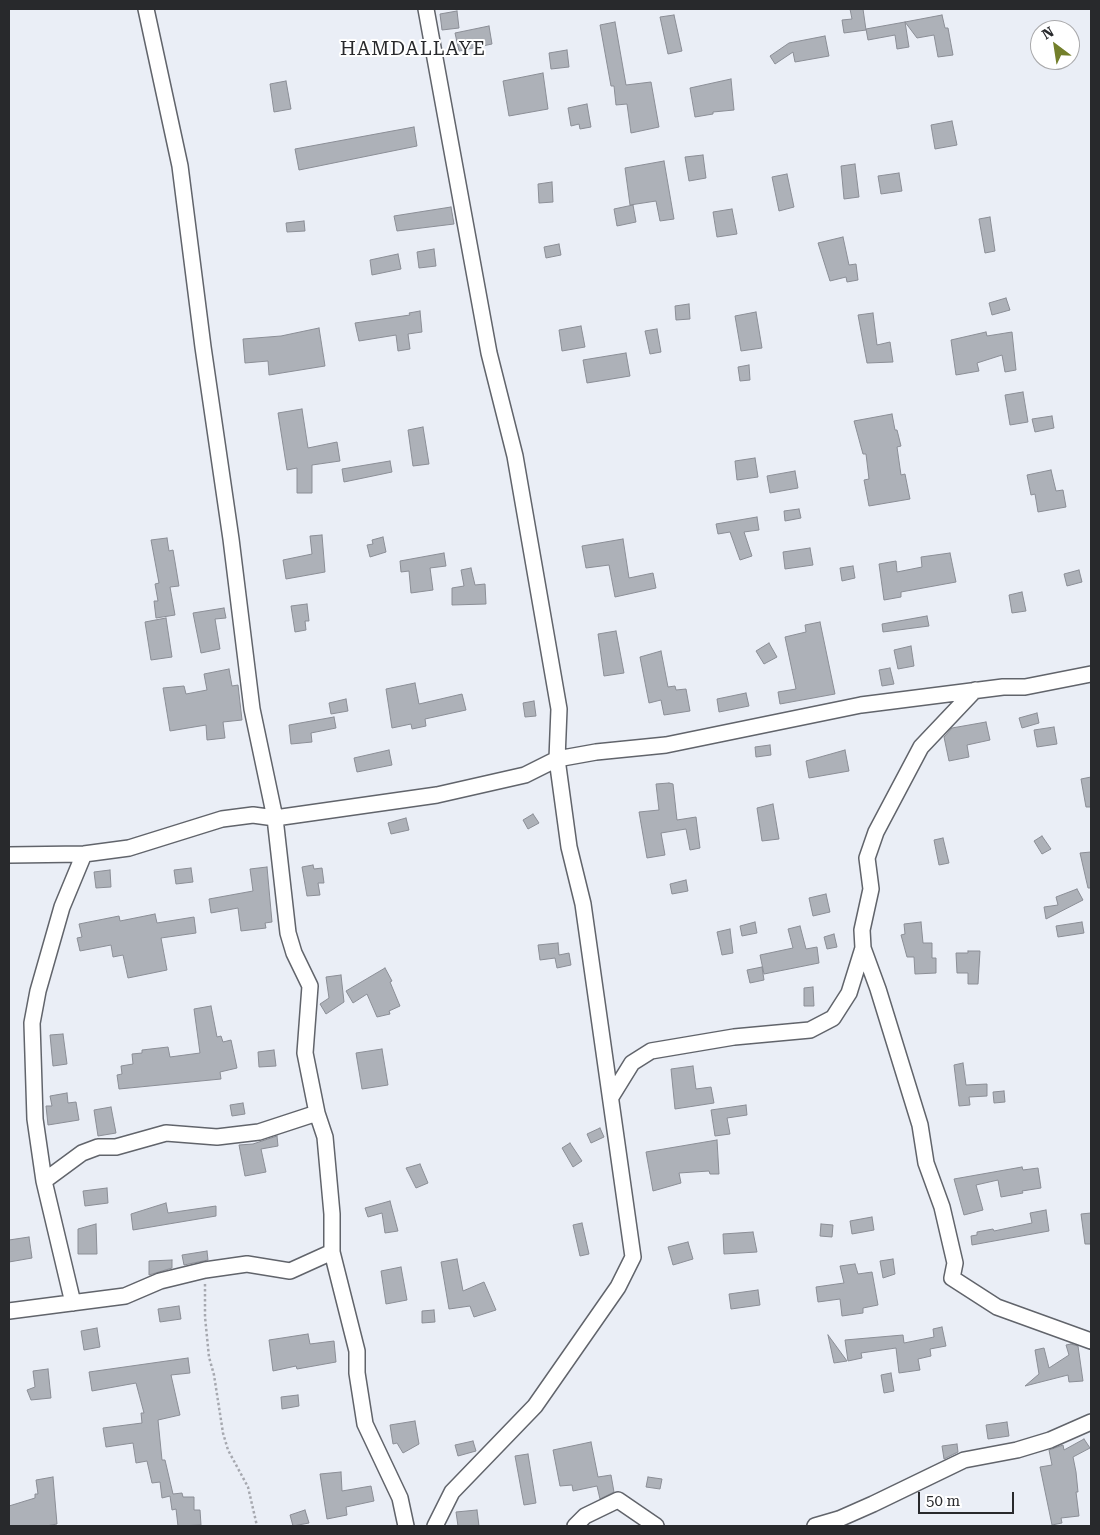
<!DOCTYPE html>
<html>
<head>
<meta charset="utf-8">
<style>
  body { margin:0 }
  #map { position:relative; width:1100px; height:1535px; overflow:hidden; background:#eaeef6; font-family:"Roboto Serif",serif }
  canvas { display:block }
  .frame { position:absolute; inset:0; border:10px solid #28292c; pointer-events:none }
  .north { position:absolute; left:1030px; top:20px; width:50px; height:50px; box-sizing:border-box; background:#fff; border:1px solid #a9a9ab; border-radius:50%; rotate:329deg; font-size:14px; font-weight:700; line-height:20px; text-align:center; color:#28292c }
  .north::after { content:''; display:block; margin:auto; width:18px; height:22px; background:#737f2b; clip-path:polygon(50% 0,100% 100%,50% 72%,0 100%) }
  .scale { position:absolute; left:918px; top:1492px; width:96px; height:22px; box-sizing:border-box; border:2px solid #28292c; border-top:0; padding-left:6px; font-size:15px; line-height:18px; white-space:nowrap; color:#28292c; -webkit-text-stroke:4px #fff; paint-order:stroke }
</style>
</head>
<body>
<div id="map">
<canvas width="1100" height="1535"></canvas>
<div class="frame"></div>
<div class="north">N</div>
<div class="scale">50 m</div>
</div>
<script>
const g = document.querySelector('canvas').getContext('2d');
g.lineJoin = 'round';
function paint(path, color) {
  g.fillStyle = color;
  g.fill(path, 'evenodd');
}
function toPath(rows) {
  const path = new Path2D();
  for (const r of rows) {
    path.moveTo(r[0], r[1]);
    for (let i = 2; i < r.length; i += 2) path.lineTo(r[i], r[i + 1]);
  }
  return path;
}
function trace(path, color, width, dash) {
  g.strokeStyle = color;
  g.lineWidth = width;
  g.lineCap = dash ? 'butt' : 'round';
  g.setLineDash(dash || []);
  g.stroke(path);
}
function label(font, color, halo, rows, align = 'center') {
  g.font = font + ' "Roboto Serif",serif';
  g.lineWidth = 4;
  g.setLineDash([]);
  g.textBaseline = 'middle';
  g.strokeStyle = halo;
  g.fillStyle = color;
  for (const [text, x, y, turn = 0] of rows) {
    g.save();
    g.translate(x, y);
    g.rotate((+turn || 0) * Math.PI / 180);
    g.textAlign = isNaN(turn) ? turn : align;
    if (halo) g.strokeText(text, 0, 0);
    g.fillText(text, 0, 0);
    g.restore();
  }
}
const building = toPath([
  [850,9,863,9,866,30,844,33,842,20,852,19,850,9],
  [457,11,459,28,442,30,440,14,457,11],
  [674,15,682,51,668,54,660,17,674,15],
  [942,15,945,28,948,28,953,55,938,57,934,35,917,38,905,22,942,15],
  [615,22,626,85,651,82,659,127,631,133,627,104,616,105,614,86,611,86,600,25,615,22],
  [905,22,909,47,897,49,895,35,868,40,866,29,905,22],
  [489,26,492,44,459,51,455,33,489,26],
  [825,36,829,56,795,62,793,52,775,64,770,56,789,43,825,36],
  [567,50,569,67,551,69,549,53,567,50],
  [543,73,548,109,509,116,503,81,543,73],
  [731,79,734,110,713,112,713,114,695,117,690,88,731,79],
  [286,81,291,109,274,112,270,84,286,81],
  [587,104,591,127,580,129,579,124,571,126,568,108,587,104],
  [952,121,957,145,935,149,931,125,952,121],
  [414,127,417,146,299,170,295,149,414,127],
  [703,155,706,178,689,181,685,157,703,155],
  [664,161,674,219,660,221,656,201,630,205,625,168,664,161],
  [855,164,859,197,844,199,841,166,855,164],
  [899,173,902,191,881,194,878,176,899,173],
  [787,174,794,207,779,211,772,177,787,174],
  [552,182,553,202,539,203,538,184,552,182],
  [633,205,636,222,617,226,614,209,633,205],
  [451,207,454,224,397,231,394,216,451,207],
  [732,209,737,234,717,237,713,212,732,209],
  [990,217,995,251,985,253,979,219,990,217],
  [304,221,305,231,287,232,286,223,304,221],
  [843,237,849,265,856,264,858,280,847,282,846,277,830,281,818,243,843,237],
  [559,244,561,255,546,258,544,247,559,244],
  [434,249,436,266,419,268,417,252,434,249],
  [398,254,401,269,372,275,370,260,398,254],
  [1006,298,1010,310,992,315,989,303,1006,298],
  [689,304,690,319,676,320,675,306,689,304],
  [420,311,422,332,408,334,410,349,398,351,396,335,359,341,355,323,410,315,409,313,420,311],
  [756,312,762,348,741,351,735,316,756,312],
  [873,313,877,345,890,342,893,362,867,363,858,315,873,313],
  [581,326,585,347,562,351,559,330,581,326],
  [319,328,325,366,269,375,268,361,245,363,243,339,281,336,319,328],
  [657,329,661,352,650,354,645,331,657,329],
  [986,332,987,336,1012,332,1016,370,1005,372,1002,355,977,363,979,371,956,375,951,340,986,332],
  [626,353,630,376,587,383,583,360,626,353],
  [749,365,750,380,740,381,738,367,749,365],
  [1023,392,1028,422,1010,425,1005,395,1023,392],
  [302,409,308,448,337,442,340,461,312,465,312,493,297,493,297,468,287,470,278,413,302,409],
  [892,414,895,430,897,430,901,446,897,447,901,475,905,474,910,499,869,506,864,480,869,479,866,454,863,454,854,421,892,414],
  [1052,416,1054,428,1035,432,1032,419,1052,416],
  [423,427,429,464,413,466,408,430,423,427],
  [755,458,758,477,737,480,735,461,755,458],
  [390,461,392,472,344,482,342,469,390,461],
  [1051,470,1056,491,1063,490,1066,507,1038,512,1035,494,1031,495,1027,475,1051,470],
  [795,471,798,488,770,493,767,476,795,471],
  [799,509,801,518,785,521,784,511,799,509],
  [757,517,759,530,744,532,752,556,740,560,730,532,718,534,716,524,757,517],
  [322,535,325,572,286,579,283,560,312,554,310,536,322,535],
  [383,537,386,552,370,557,367,545,373,544,372,540,383,537],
  [167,538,169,551,173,550,179,586,170,587,175,615,156,618,154,601,158,601,155,584,159,583,151,540,167,538],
  [623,539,629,578,653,573,656,588,615,597,609,565,586,568,582,546,623,539],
  [810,548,813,565,785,569,783,552,810,548],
  [444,553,446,566,430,568,433,590,411,593,409,571,401,572,400,561,444,553],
  [950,553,956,582,901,592,901,597,884,600,879,564,896,561,897,572,922,567,921,557,950,553],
  [853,566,855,578,842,581,840,568,853,566],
  [471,568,475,585,485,584,486,604,452,605,452,588,464,586,461,570,471,568],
  [1079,570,1082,582,1067,586,1064,574,1079,570],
  [1022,592,1026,611,1012,613,1009,595,1022,592],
  [307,604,309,621,305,621,306,630,295,632,291,606,307,604],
  [224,608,226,618,215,619,220,649,201,653,193,613,224,608],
  [927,616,929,626,883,632,882,624,927,616],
  [166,618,172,657,151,660,145,622,166,618],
  [820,622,835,694,780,704,778,692,796,689,785,637,806,632,805,625,820,622],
  [616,631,624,673,604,676,598,634,616,631],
  [769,643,777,657,764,664,756,651,769,643],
  [911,646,914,666,898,669,894,650,911,646],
  [661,651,668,687,675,686,676,690,686,689,690,711,664,715,661,700,649,703,640,657,661,651],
  [890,668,894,684,882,686,879,670,890,668],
  [229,669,232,686,238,685,242,720,223,722,225,738,207,740,206,725,170,731,163,688,184,686,186,694,207,690,204,674,229,669],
  [415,683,419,704,462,694,466,710,425,719,426,726,412,729,411,724,392,728,386,689,415,683],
  [746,693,749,706,719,712,717,699,746,693],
  [346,699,348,711,331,714,329,703,346,699],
  [534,701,536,716,525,717,523,703,534,701],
  [1037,713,1039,723,1022,728,1019,718,1037,713],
  [334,717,336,728,311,733,312,742,291,744,289,725,334,717],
  [986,722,990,740,967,745,969,757,949,761,944,737,952,728,986,722],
  [1054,727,1057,744,1037,747,1034,730,1054,727],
  [770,745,771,755,756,757,755,747,770,745],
  [389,750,392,765,357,772,354,758,389,750],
  [845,750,849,771,809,778,806,761,845,750],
  [1091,777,1091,807,1086,807,1081,779,1091,777],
  [669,783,673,784,677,820,696,817,700,848,690,850,686,829,661,833,665,855,647,858,639,812,659,810,656,784,669,783],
  [773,804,779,839,762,841,757,808,773,804],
  [533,814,539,823,528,829,523,820,533,814],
  [406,818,409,830,391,834,388,823,406,818],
  [1042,836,1051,849,1042,854,1034,841,1042,836],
  [943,838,949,863,939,865,934,840,943,838],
  [1091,852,1091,888,1088,888,1080,853,1091,852],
  [313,865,314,869,322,868,324,883,318,883,320,895,307,896,302,867,313,865],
  [267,867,272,922,265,923,266,928,241,931,238,908,211,913,209,899,253,891,250,869,267,867],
  [191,868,193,882,176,884,174,870,191,868],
  [110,870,111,887,96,888,94,872,110,870],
  [686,880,688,891,672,894,670,884,686,880],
  [1077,889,1083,900,1046,919,1044,907,1058,905,1056,897,1077,889],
  [826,894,830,912,813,916,809,898,826,894],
  [155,914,157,923,194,917,196,933,161,938,167,970,128,978,123,955,113,957,111,945,80,951,77,938,82,937,79,924,119,916,120,921,155,914],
  [755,922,757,933,742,936,740,926,755,922],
  [921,922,923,943,932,943,932,958,936,958,936,973,915,974,914,957,907,957,901,935,905,934,904,924,921,922],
  [1082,922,1084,933,1058,937,1056,926,1082,922],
  [800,926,806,949,817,947,819,963,764,974,760,955,793,948,788,929,800,926],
  [730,929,733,953,722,955,717,932,730,929],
  [834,934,837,947,827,949,824,937,834,934],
  [558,943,559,955,569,953,571,965,557,968,555,958,540,960,538,945,558,943],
  [968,951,980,951,978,984,968,984,968,973,957,973,956,953,968,953,968,951],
  [762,967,764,980,750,983,747,970,762,967],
  [385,968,392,981,390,982,400,1006,389,1011,390,1014,377,1017,367,994,353,1003,346,991,385,968],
  [341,975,344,1002,326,1014,320,1004,329,998,326,977,341,975],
  [813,987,814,1006,804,1006,804,988,813,987],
  [211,1006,217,1037,221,1036,223,1042,231,1040,237,1068,220,1072,221,1079,119,1089,117,1075,122,1074,121,1066,133,1064,132,1054,142,1053,142,1050,168,1047,170,1057,200,1053,194,1009,211,1006],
  [63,1034,67,1064,53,1066,50,1035,63,1034],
  [382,1049,388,1085,362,1089,356,1053,382,1049],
  [274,1050,276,1066,259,1067,258,1052,274,1050],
  [963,1063,966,1085,987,1084,987,1096,969,1097,970,1105,959,1106,954,1065,963,1063],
  [693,1066,696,1089,711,1087,714,1103,675,1109,671,1069,693,1066],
  [1004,1091,1005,1102,994,1103,993,1092,1004,1091],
  [67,1093,68,1103,76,1102,79,1120,48,1125,46,1106,52,1106,50,1096,67,1093],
  [243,1103,245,1114,232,1116,230,1105,243,1103],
  [746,1105,747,1115,727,1118,730,1134,715,1136,711,1110,746,1105],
  [111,1107,116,1133,98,1136,94,1110,111,1107],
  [600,1128,604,1137,591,1143,587,1134,600,1128],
  [277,1136,278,1146,261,1149,266,1172,245,1176,239,1145,253,1144,277,1136],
  [717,1140,719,1174,710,1174,709,1171,679,1173,681,1183,653,1191,646,1152,717,1140],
  [570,1143,582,1161,573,1167,562,1148,570,1143],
  [420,1164,428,1183,416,1188,406,1168,420,1164],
  [1022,1167,1023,1170,1038,1168,1041,1188,1022,1191,1023,1193,1001,1197,998,1180,976,1185,983,1210,964,1215,954,1179,1022,1167],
  [107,1188,108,1203,85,1206,83,1191,107,1188],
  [390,1201,398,1231,385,1233,382,1213,368,1217,365,1208,390,1201],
  [166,1203,168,1213,216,1206,216,1216,133,1230,131,1214,166,1203],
  [1046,1210,1049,1231,972,1245,971,1236,977,1235,977,1232,993,1229,994,1231,1032,1223,1030,1213,1046,1210],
  [1091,1213,1091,1244,1085,1244,1081,1214,1091,1213],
  [872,1217,874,1230,852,1234,850,1221,872,1217],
  [582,1223,589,1254,580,1256,573,1225,582,1223],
  [96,1224,97,1254,78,1254,78,1229,96,1224],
  [821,1224,833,1225,832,1237,820,1236,821,1224],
  [753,1232,757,1252,724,1254,723,1234,753,1232],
  [29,1237,32,1258,9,1262,9,1240,29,1237],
  [688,1242,693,1259,673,1265,668,1247,688,1242],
  [207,1251,208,1260,184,1265,182,1255,207,1251],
  [457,1259,463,1291,484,1282,496,1310,474,1317,470,1306,449,1309,441,1262,457,1259],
  [893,1259,895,1274,883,1278,880,1261,893,1259],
  [172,1260,172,1268,149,1275,149,1261,172,1260],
  [855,1264,858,1274,872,1272,878,1305,863,1308,863,1313,842,1316,840,1299,818,1302,816,1287,844,1283,840,1266,855,1264],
  [401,1267,407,1300,386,1304,381,1271,401,1267],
  [758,1290,760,1305,731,1309,729,1294,758,1290],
  [179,1306,181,1319,160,1322,158,1309,179,1306],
  [434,1310,435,1322,422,1323,422,1311,434,1310],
  [942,1327,946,1346,930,1349,931,1356,918,1359,920,1370,899,1373,896,1348,861,1353,862,1358,848,1361,845,1340,903,1335,904,1343,934,1337,933,1329,942,1327],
  [97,1328,100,1347,84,1350,81,1331,97,1328],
  [308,1334,310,1344,334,1341,336,1362,297,1369,296,1366,273,1371,269,1340,308,1334],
  [828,1335,847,1361,834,1363,828,1335],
  [1071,1344,1078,1346,1083,1381,1069,1382,1068,1375,1025,1386,1039,1374,1035,1350,1044,1348,1049,1368,1069,1355,1066,1345,1071,1344],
  [188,1358,190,1373,171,1375,180,1415,158,1420,162,1460,165,1460,173,1494,182,1493,183,1497,194,1497,194,1510,200,1510,201,1525,178,1526,176,1509,172,1510,170,1496,162,1498,160,1482,152,1483,147,1461,136,1463,133,1443,106,1447,103,1428,142,1423,141,1413,144,1413,136,1383,92,1391,89,1372,188,1358],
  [48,1369,51,1398,31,1400,27,1390,35,1387,33,1371,48,1369],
  [891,1373,894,1391,884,1393,881,1375,891,1373],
  [298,1395,299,1406,282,1409,281,1397,298,1395],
  [415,1421,419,1444,403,1453,397,1443,393,1444,390,1425,415,1421],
  [1007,1422,1009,1436,988,1439,986,1425,1007,1422],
  [1084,1439,1090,1448,1073,1457,1076,1472,1078,1492,1076,1492,1079,1516,1061,1518,1062,1523,1052,1525,1040,1467,1052,1465,1049,1450,1063,1445,1064,1450,1084,1439],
  [473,1441,476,1451,458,1456,455,1445,473,1441],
  [591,1442,598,1477,611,1475,614,1492,600,1499,597,1486,573,1491,572,1485,560,1486,553,1450,591,1442],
  [957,1444,958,1452,944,1459,942,1446,957,1444],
  [528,1454,536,1503,524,1505,515,1456,528,1454],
  [341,1472,342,1491,371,1486,374,1501,346,1507,347,1515,327,1519,320,1474,341,1472],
  [53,1477,57,1524,46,1526,9,1526,9,1506,35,1498,35,1494,38,1494,36,1480,53,1477],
  [648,1477,662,1479,660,1489,646,1487,648,1477],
  [305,1510,309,1523,293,1526,290,1515,305,1510],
  [477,1510,479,1526,458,1526,456,1512,477,1510]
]);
paint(building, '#adb1b8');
trace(building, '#8b8e96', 1);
const minor = toPath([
  [146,9,180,166,203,347,231,539,252,709,275,818,288,933,294,953,310,986,305,1053,317,1113,325,1137,332,1214,332,1252,357,1351,357,1373,365,1424,400,1498,406,1526],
  [426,9,489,353,515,456,559,709,557,759,569,847,583,904,633,1257,618,1287,535,1406,452,1492,435,1526],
  [975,690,921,747,876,832,867,858,871,889,862,930,863,948,878,989,920,1125,926,1163,942,1207,955,1263,952,1278,997,1307,1091,1341],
  [9,855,84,854,129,848,222,819,253,815,275,818,437,795,525,775,557,759,596,752,666,745,861,705,1003,687,1025,687,1091,674],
  [611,1097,632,1063,651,1051,734,1037,810,1030,833,1018,849,993,863,948],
  [44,1181,82,1153,98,1147,116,1147,166,1133,217,1137,259,1132,317,1113],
  [73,1303,44,1181,35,1119,32,1023,38,991,62,907,84,854],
  [9,1311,125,1296,160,1281,205,1270,247,1264,290,1271,332,1252],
  [575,1526,585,1516,618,1500,656,1526],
  [815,1526,839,1519,873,1504,964,1460,1017,1450,1050,1440,1091,1422]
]);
trace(minor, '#61646b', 18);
trace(toPath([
  [205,1284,205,1317,209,1357,214,1375,223,1433,228,1450,248,1487,257,1526]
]), '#a6a8af', 2.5, [2.5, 2.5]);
trace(minor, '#fff', 15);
g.letterSpacing = '1px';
label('19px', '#28292c', '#fff', [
  ["HAMDALLAYE",413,49]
]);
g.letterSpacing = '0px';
</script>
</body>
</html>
